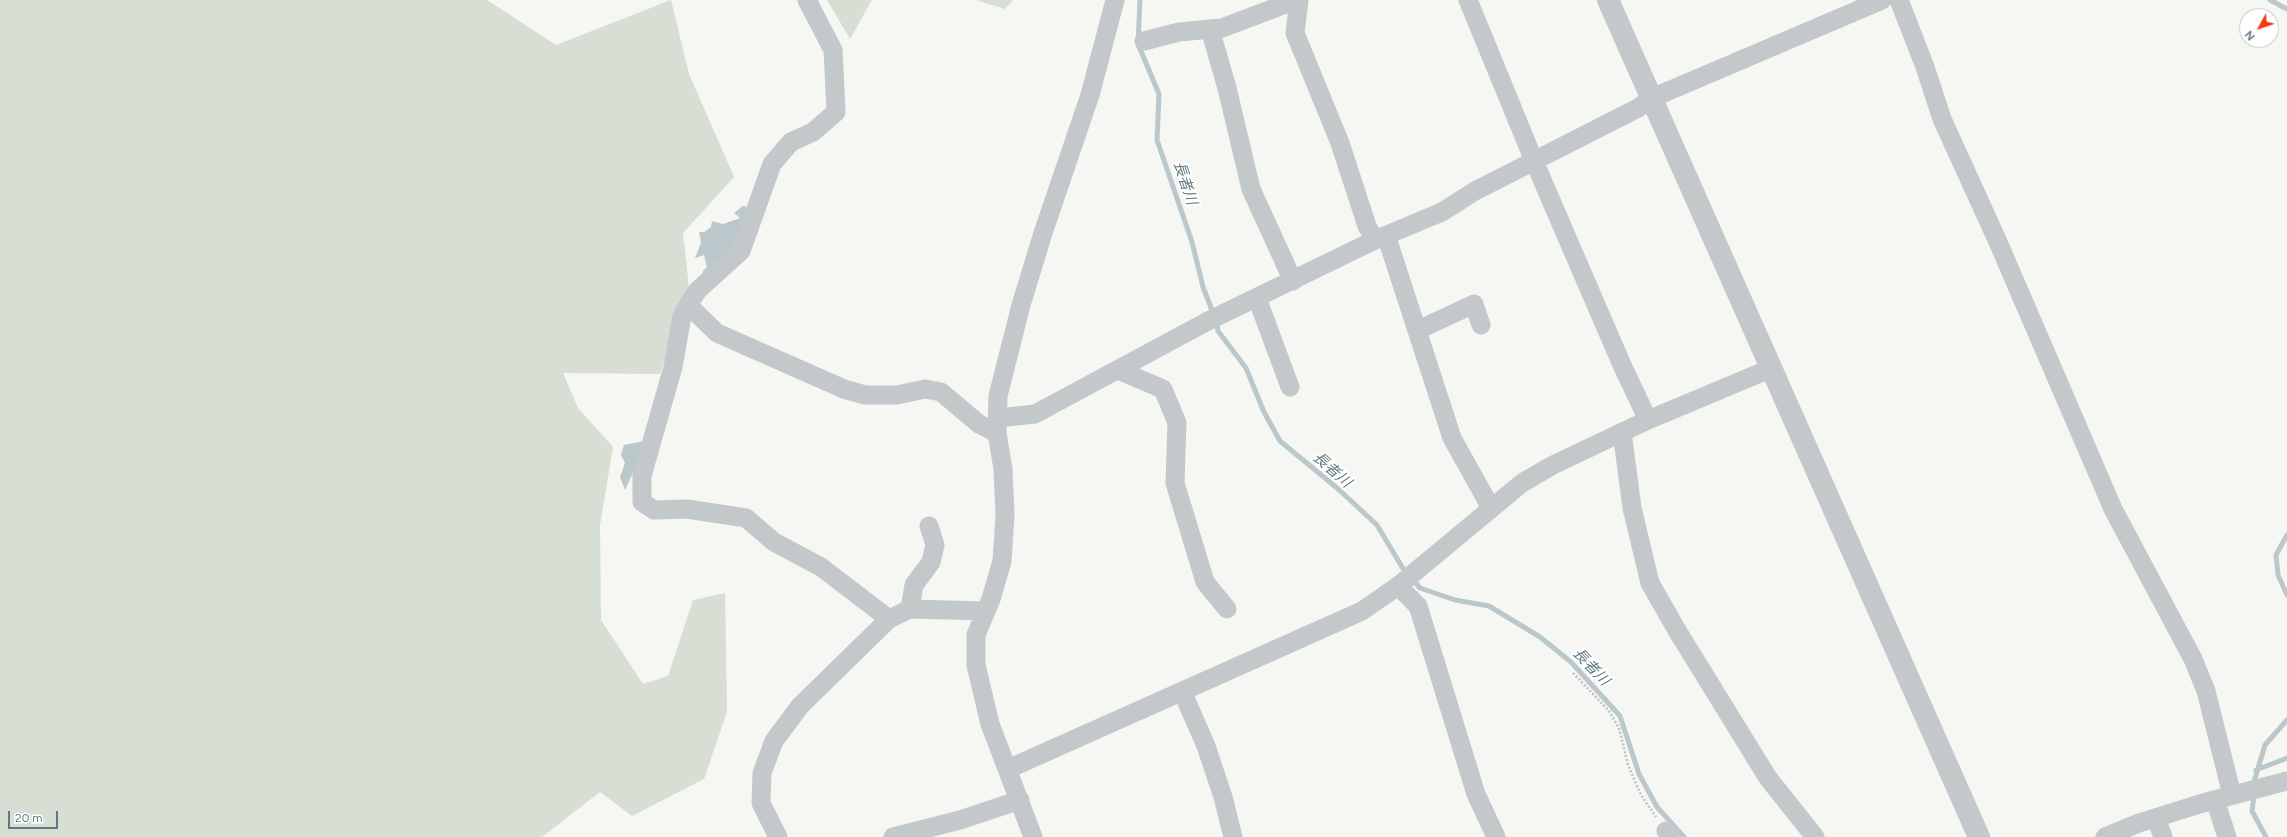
<!DOCTYPE html>
<html>
<head>
<meta charset="utf-8">
<style>
  body { margin:0 }
  #map { position:relative; width:2287px; height:837px; overflow:hidden; background:#f6f6f2; font-family:Figtree,sans-serif }
  canvas { display:block }
  .north { position:absolute; left:2239px; top:8px; width:40px; height:40px; box-sizing:border-box; background:#fff; border:1px solid #c0c9cf; border-radius:50%; rotate:230deg; font-size:11px; font-weight:700; line-height:16px; text-align:center; color:#627886 }
  .north::after { content:''; display:block; margin:auto; width:14px; height:18px; background:#f33a15; clip-path:polygon(50% 0,100% 100%,50% 72%,0 100%) }
  .scale { position:absolute; left:8px; top:811px; width:50px; height:18px; box-sizing:border-box; border:2px solid #627886; border-top:0; padding-left:5px; font-size:12px; line-height:14px; white-space:nowrap; color:#627886; -webkit-text-stroke:3px #fff; paint-order:stroke }
</style>
</head>
<body>
<div id="map">
<canvas width="2287" height="837"></canvas>
<div class="north">N</div>
<div class="scale">20 m</div>
</div>
<script>
const g = document.querySelector('canvas').getContext('2d');
g.lineJoin = 'round';
function paint(path, color) {
  g.fillStyle = color;
  g.fill(path, 'evenodd');
}
function toPath(rows) {
  const path = new Path2D();
  for (const r of rows) {
    path.moveTo(r[0], r[1]);
    for (let i = 2; i < r.length; i += 2) path.lineTo(r[i], r[i + 1]);
  }
  return path;
}
function trace(path, color, width, dash) {
  g.strokeStyle = color;
  g.lineWidth = width;
  g.lineCap = dash ? 'butt' : 'round';
  g.setLineDash(dash || []);
  g.stroke(path);
}
function label(font, color, halo, rows, align = 'center') {
  g.font = font + ' Figtree,"Noto Sans JP",sans-serif';
  g.lineWidth = 4;
  g.setLineDash([]);
  g.textBaseline = 'middle';
  g.strokeStyle = halo;
  g.fillStyle = color;
  for (const [text, x, y, turn = 0] of rows) {
    g.save();
    g.translate(x, y);
    g.rotate((+turn || 0) * Math.PI / 180);
    g.textAlign = isNaN(turn) ? turn : align;
    if (halo) g.strokeText(text, 0, 0);
    g.fillText(text, 0, 0);
    g.restore();
  }
}
paint(toPath([
  [0,0,487,0,556,45,671,0,689,74,734,177,683,233,689,287,660,374,563,373,578,408,613,447,600,525,601,620,643,684,668,676,693,600,725,593,727,712,704,779,632,816,600,792,542,837,0,837],
  [827,0,872,0,850,39],
  [976,0,1013,0,1005,9]
]), '#d7ded3');
paint(toPath([
  [743,206,747,207,735,249,703,277,703,271,707,267,704,255,695,258,701,243,699,232,704,232,711,227,712,221,723,224,740,218,734,213],
  [644,441,638,462,625,490,620,477,625,463,621,455,624,445]
]), '#bac8cc');
trace(toPath([
  [1140,0,1138,44,1159,94,1157,140,1192,242,1203,287,1217,323,1218,331,1246,368,1264,412,1280,441,1337,488,1377,525,1402,567,1420,588,1455,600,1489,606,1540,637,1571,662,1620,716,1639,774,1657,807,1684,837],
  [2270,0,2287,9],
  [2287,535,2276,555,2278,575,2287,595],
  [2256,770,2287,758],
  [2254,782,2265,745,2287,720],
  [2254,795,2252,811,2266,837]
]), '#bac8cc', 5);
trace(toPath([
  [1573,673,1609,711,1619,728,1628,765,1641,795,1656,817]
]), '#bec1c3', 2.5, [2, 2]);
trace(toPath([
  [807,0,833,50,836,112,813,132,791,142,772,164,741,251,698,290,688,305,717,333,844,389,865,395,897,395,925,389,941,392,979,424,997,433],
  [1299,0,1295,33,1340,143,1367,226,1375,240],
  [1468,0,1534,161,1622,365,1648,420],
  [1899,0,1925,67,1942,119,1998,242,2113,509,2193,659,2206,691,2232,795],
  [1210,29,1227,88,1251,189,1293,281],
  [1144,41,1179,32,1222,28,1296,0],
  [1386,235,1452,438,1491,508],
  [1257,298,1290,387],
  [688,305,682,316,673,367,642,476,642,502,654,510,687,509,746,518,774,542,821,567,889,619],
  [1418,330,1474,304,1481,325],
  [1118,370,1163,389,1177,423,1175,483,1205,582,1227,609],
  [998,418,1035,414,1208,321,1375,240,1442,212,1475,191,1638,108,1652,98,1882,0],
  [1622,432,1632,508,1650,583,1678,632,1768,778,1815,837],
  [1398,586,1418,606,1476,794,1496,837],
  [910,609,914,585,931,562,935,545,929,526],
  [1182,691,1206,746,1223,797,1233,837],
  [1008,769,1362,611,1398,586,1522,483,1553,465,1648,420,1772,368],
  [2215,800,2227,837],
  [2156,818,2163,837],
  [1666,831,1670,837],
  [778,837,761,803,762,773,774,741,800,706,889,619,910,609,986,611],
  [893,837,960,820,1020,800],
  [1033,837,990,724,976,665,976,635,991,599,1002,561,1005,515,1003,469,997,433,998,396,1021,305,1043,233,1090,95,1115,0],
  [2105,837,2139,823,2203,803,2287,781]
]), '#c3c8cb', 19);
trace(toPath([
  [1608,0,1979,837]
]), '#c3c8cb', 22);
label('italic 15px', '#5e7b83', '#fff', [
  ["長者川",1185,183,72],
  ["長者川",1332,470,41],
  ["長者川",1591,667,46]
]);
</script>
</body>
</html>
